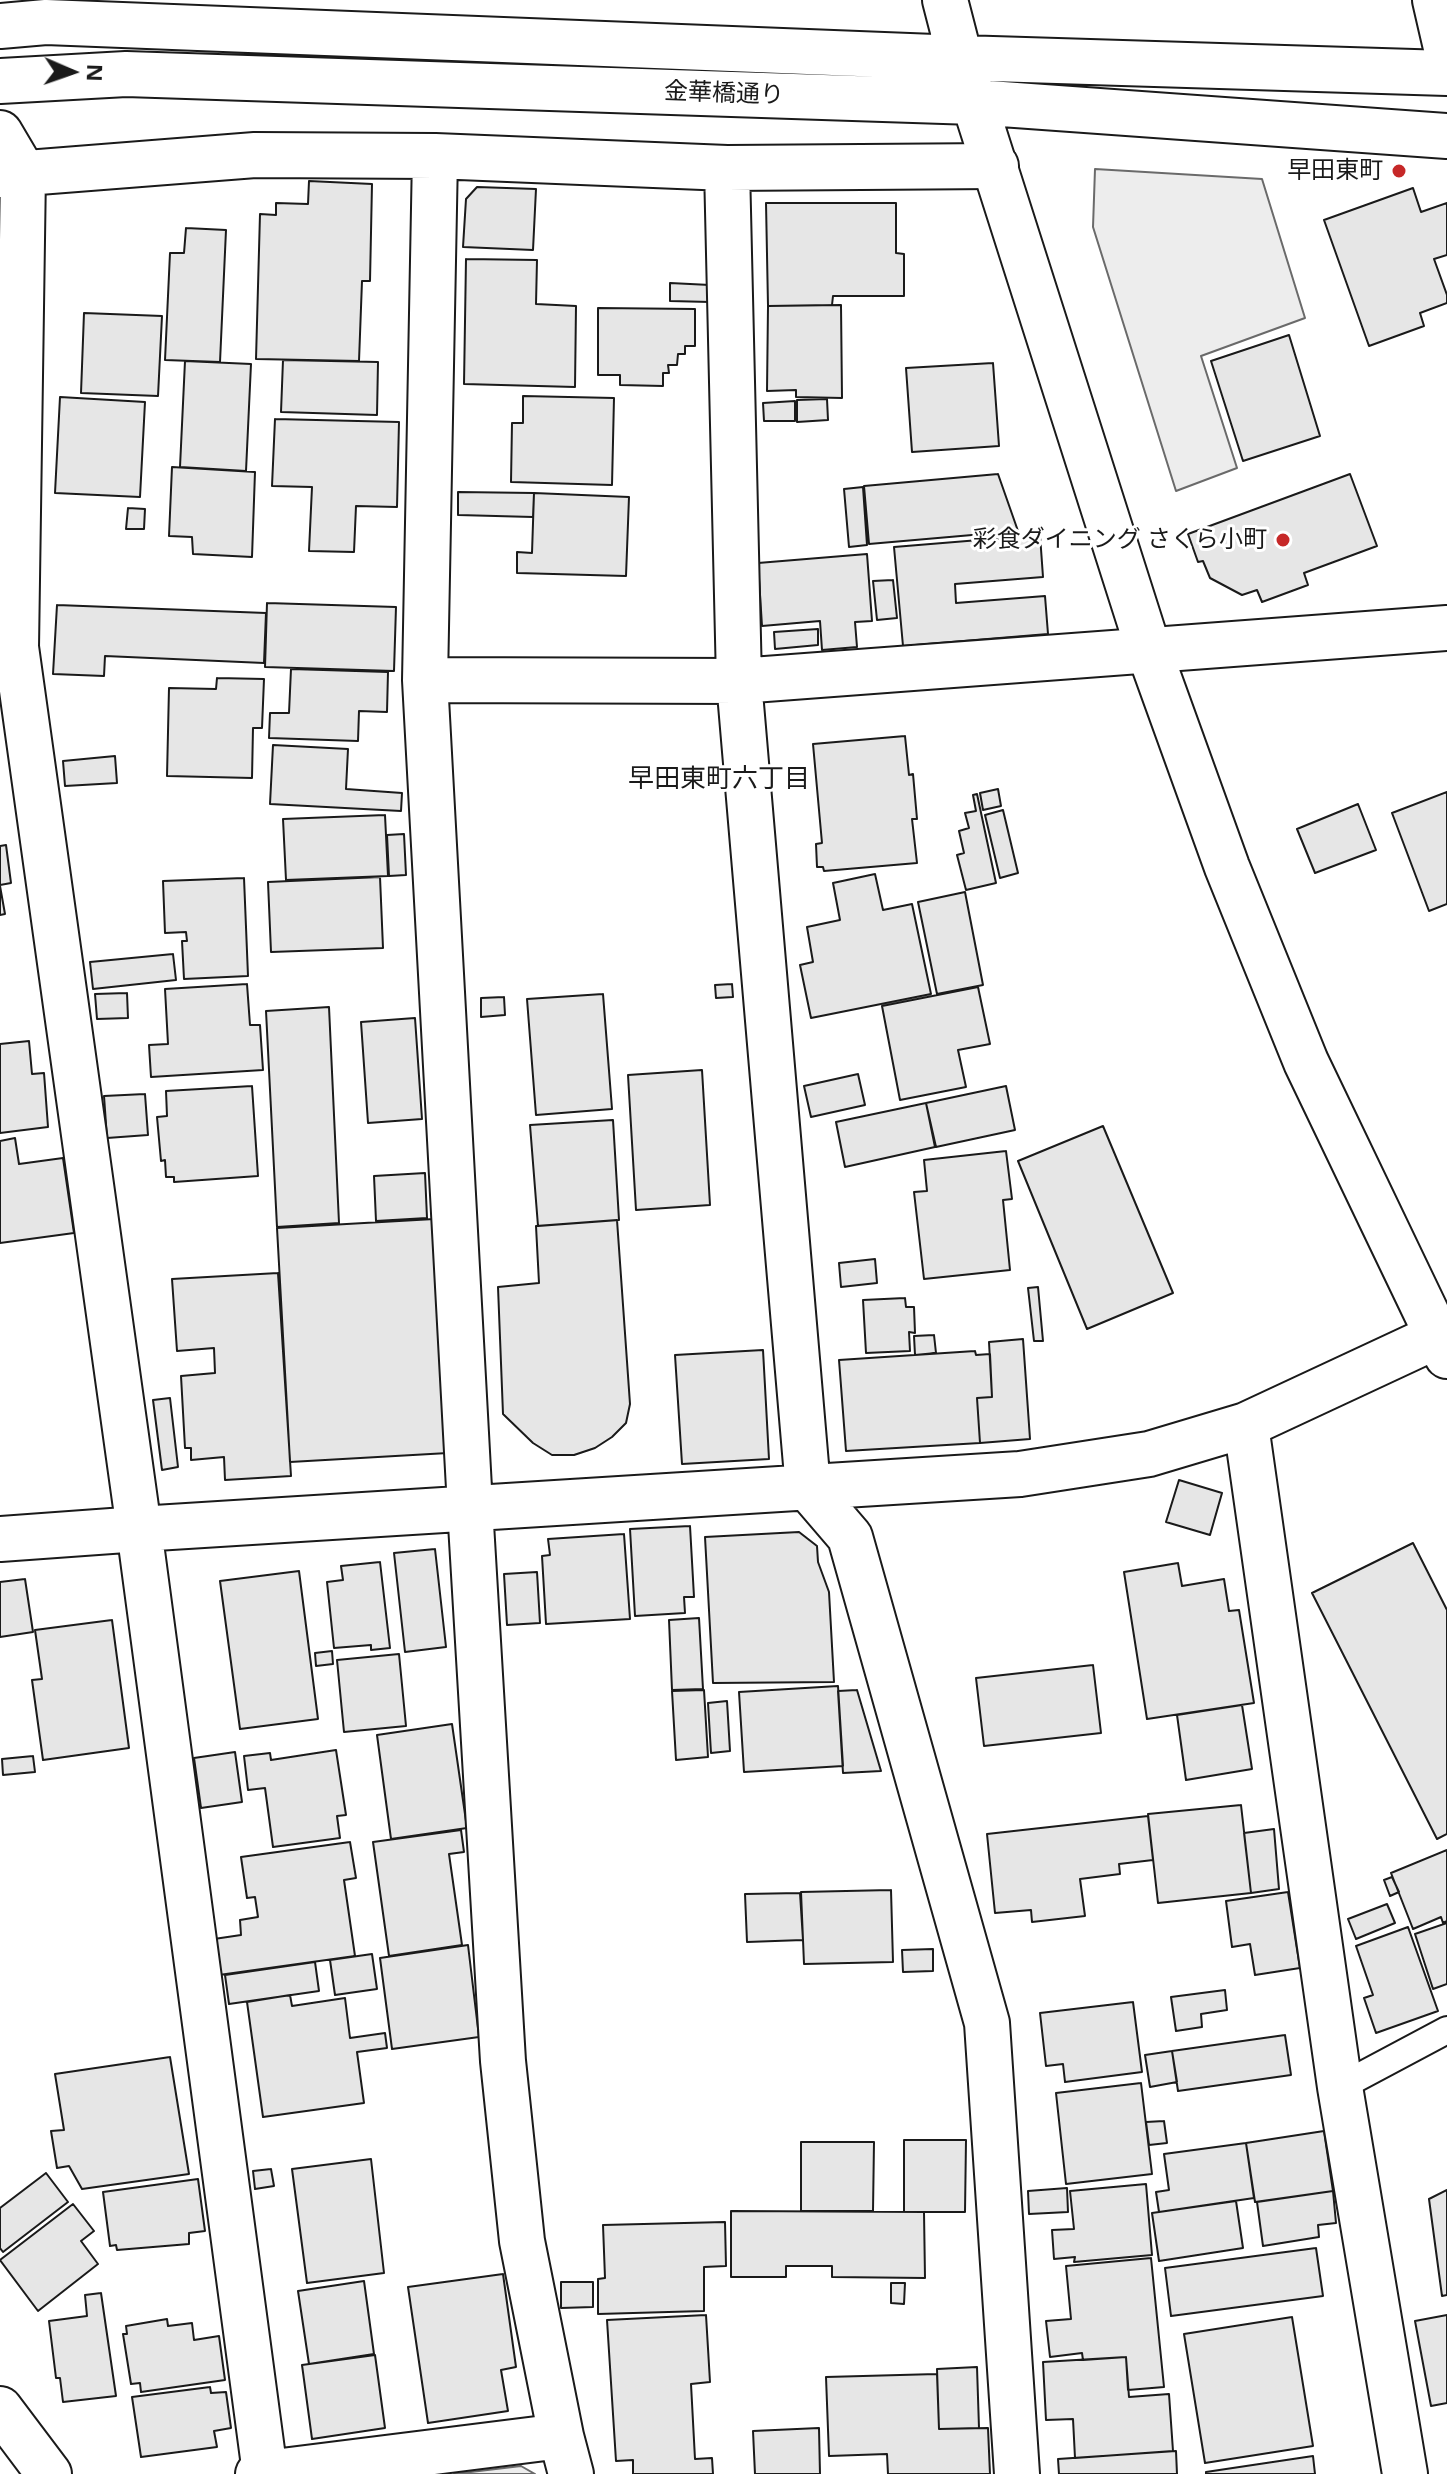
<!DOCTYPE html>
<html>
<head>
<meta charset="utf-8">
<style>
  body { margin:0 }
  #map { position:relative; width:1447px; height:2474px; overflow:hidden; background:#fff; font-family:"Noto Sans",sans-serif }
  canvas { display:block }
  .north { position:absolute; left:32px; top:32px; width:80px; height:80px; -webkit-text-stroke:6px #fff; paint-order:stroke; rotate:92deg; font-size:22px; font-weight:700; line-height:32px; text-align:center; color:#1a1a1a }
  .north::after { content:''; display:block; margin:auto; width:28px; height:36px; background:#1a1a1a; clip-path:polygon(50% 0,100% 100%,50% 72%,0 100%) }
</style>
</head>
<body>
<div id="map">
<canvas width="1447" height="2474"></canvas>
<div class="north">N</div>
</div>
<script>
const g = document.querySelector('canvas').getContext('2d');
g.lineJoin = 'round';
function paint(path, color) {
  g.fillStyle = color;
  g.fill(path, 'evenodd');
}
function toPath(rows) {
  const path = new Path2D();
  for (const r of rows) {
    path.moveTo(r[0], r[1]);
    for (let i = 2; i < r.length; i += 2) path.lineTo(r[i], r[i + 1]);
  }
  return path;
}
function trace(path, color, width, dash) {
  g.strokeStyle = color;
  g.lineWidth = width;
  g.lineCap = dash ? 'butt' : 'round';
  g.setLineDash(dash || []);
  g.stroke(path);
}
function label(font, color, halo, rows, align = 'center') {
  g.font = font + ' "Noto Sans","Noto Sans JP",sans-serif';
  g.lineWidth = 6;
  g.setLineDash([]);
  g.textBaseline = 'middle';
  g.strokeStyle = halo;
  g.fillStyle = color;
  for (const [text, x, y, turn = 0] of rows) {
    g.save();
    g.translate(x, y);
    g.rotate((+turn || 0) * Math.PI / 180);
    g.textAlign = isNaN(turn) ? turn : align;
    if (halo) g.strokeText(text, 0, 0);
    g.fillText(text, 0, 0);
    g.restore();
  }
}
const green = toPath([
  [1095,169,1262,179,1305,318,1201,356,1237,468,1176,491,1093,227,1095,169],
  [521,2466,535,2474,454,2474,521,2466]
]);
paint(green, '#ededed');
trace(green, '#6a6a6a', 2);
const building = toPath([
  [309,181,372,184,370,281,362,281,359,361,256,359,260,214,276,215,276,203,308,204,309,181],
  [477,187,536,189,533,250,463,247,466,199,477,187],
  [1413,188,1421,212,1447,203,1447,255,1434,259,1447,295,1447,303,1420,313,1424,326,1369,346,1324,220,1413,188],
  [766,203,896,203,896,253,904,254,904,296,833,296,832,305,768,306,766,203],
  [186,228,226,230,220,362,165,360,170,253,184,253,186,228],
  [466,259,537,260,536,304,576,306,575,387,464,384,466,259],
  [670,283,710,285,710,302,670,301,670,283],
  [841,305,842,398,796,397,796,390,767,391,768,306,841,305],
  [598,308,695,309,695,346,685,346,685,354,678,354,677,365,668,365,669,373,663,373,663,386,620,385,620,375,598,375,598,308],
  [84,313,162,316,158,396,81,393,84,313],
  [1289,335,1320,436,1243,461,1211,361,1289,335],
  [283,360,378,362,377,415,281,412,283,360],
  [185,361,251,364,246,471,180,467,185,361],
  [993,363,999,446,912,452,906,368,993,363],
  [523,396,614,398,612,485,511,482,512,423,523,423,523,396],
  [60,397,145,402,140,497,55,493,60,397],
  [827,399,828,420,797,422,797,400,827,399],
  [795,401,795,421,764,421,763,403,795,401],
  [275,419,399,422,397,507,356,506,354,552,309,551,312,487,272,486,275,419],
  [172,467,255,472,252,557,193,554,192,537,169,536,172,467],
  [998,474,1018,531,869,544,864,486,998,474],
  [1350,474,1377,546,1304,573,1308,585,1262,602,1257,590,1242,595,1210,578,1203,561,1198,562,1188,534,1350,474],
  [863,487,867,545,849,547,844,489,863,487],
  [458,492,534,493,533,517,458,515,458,492],
  [534,493,629,497,626,576,517,573,517,552,532,553,534,493],
  [128,508,145,509,144,529,126,529,128,508],
  [1040,535,1043,577,955,584,956,603,1045,596,1048,634,903,646,894,547,1040,535],
  [867,554,872,621,855,622,857,647,822,650,820,621,762,626,758,563,867,554],
  [893,580,897,618,877,620,873,581,893,580],
  [267,603,396,607,394,671,265,667,267,603],
  [57,605,266,613,264,663,105,656,104,676,53,674,57,605],
  [818,629,818,645,775,649,774,632,818,629],
  [291,669,388,672,387,712,359,711,358,741,269,738,270,713,289,713,291,669],
  [217,678,264,679,262,728,253,728,252,778,167,776,169,688,216,689,217,678],
  [905,736,909,775,913,774,917,819,912,819,917,863,824,871,823,867,817,867,816,844,822,843,813,744,905,736],
  [273,745,348,749,346,789,402,793,401,811,270,804,273,745],
  [115,756,117,783,65,786,63,761,115,756],
  [998,789,1001,806,983,810,980,793,998,789],
  [1447,792,1447,904,1429,911,1392,813,1447,792],
  [977,794,996,883,966,890,957,855,964,853,959,831,969,828,965,813,976,811,973,795,977,794],
  [1358,804,1376,850,1315,873,1297,829,1358,804],
  [1003,810,1018,873,1000,878,985,815,1003,810],
  [385,815,388,876,286,880,283,819,385,815],
  [404,834,406,875,389,876,387,835,404,834],
  [6,845,11,883,0,885,0,846,6,845],
  [875,874,883,910,912,904,931,994,811,1018,800,965,813,962,807,927,840,920,833,883,875,874],
  [380,877,383,948,271,952,268,882,380,877],
  [244,878,248,976,184,979,182,941,187,941,186,932,165,933,163,881,244,878],
  [0,886,5,914,0,915,0,886],
  [965,892,983,985,937,994,918,902,965,892],
  [173,954,176,980,93,989,90,962,173,954],
  [247,984,250,1025,260,1025,263,1070,151,1077,149,1045,168,1044,165,989,247,984],
  [732,984,733,997,716,998,715,985,732,984],
  [978,987,990,1044,958,1050,966,1087,900,1100,882,1006,978,987],
  [127,993,128,1018,97,1019,95,994,127,993],
  [603,994,612,1109,536,1115,527,999,603,994],
  [504,997,505,1015,481,1017,481,998,504,997],
  [329,1007,339,1223,277,1227,266,1011,329,1007],
  [415,1018,422,1119,368,1123,361,1022,415,1018],
  [29,1041,32,1074,44,1073,48,1127,0,1133,0,1044,29,1041],
  [702,1070,710,1205,636,1210,628,1075,702,1070],
  [858,1074,865,1105,811,1117,804,1086,858,1074],
  [252,1086,258,1176,174,1182,174,1177,166,1177,165,1160,161,1161,157,1117,167,1116,166,1091,252,1086],
  [1006,1086,1015,1130,936,1147,926,1103,1006,1086],
  [145,1094,148,1135,107,1138,104,1096,145,1094],
  [926,1103,935,1147,845,1167,836,1122,926,1103],
  [613,1120,619,1220,538,1226,530,1125,613,1120],
  [1103,1126,1173,1293,1087,1329,1018,1161,1103,1126],
  [15,1138,19,1164,63,1158,74,1233,0,1243,0,1141,15,1138],
  [1006,1151,1012,1199,1003,1200,1010,1270,924,1279,914,1192,927,1191,924,1160,1006,1151],
  [425,1173,427,1218,376,1221,374,1176,425,1173],
  [434,1219,448,1453,290,1462,277,1228,434,1219],
  [617,1220,630,1404,626,1423,612,1437,595,1448,574,1455,552,1455,533,1443,503,1414,498,1287,539,1283,536,1226,617,1220],
  [875,1259,877,1283,841,1287,839,1263,875,1259],
  [278,1273,291,1476,225,1480,224,1457,191,1460,191,1448,185,1448,181,1376,215,1373,214,1348,177,1351,172,1279,278,1273],
  [1038,1287,1043,1341,1034,1341,1028,1288,1038,1287],
  [905,1298,906,1307,914,1307,915,1333,909,1332,910,1351,866,1353,863,1300,905,1298],
  [934,1335,936,1353,915,1355,914,1336,934,1335],
  [1023,1339,1030,1439,980,1443,977,1398,992,1397,989,1342,1023,1339],
  [763,1350,769,1459,682,1464,675,1355,763,1350],
  [975,1351,976,1355,990,1354,992,1397,977,1398,980,1443,846,1451,839,1360,975,1351],
  [170,1398,178,1467,162,1470,153,1400,170,1398],
  [1179,1480,1222,1493,1210,1535,1166,1522,1179,1480],
  [690,1526,694,1597,684,1597,685,1613,635,1616,630,1529,690,1526],
  [799,1532,817,1546,818,1562,829,1592,834,1682,713,1683,705,1537,799,1532],
  [624,1534,630,1619,546,1624,542,1556,550,1555,548,1539,624,1534],
  [1413,1543,1447,1610,1447,1834,1437,1839,1312,1593,1413,1543],
  [435,1549,446,1647,405,1652,394,1553,435,1549],
  [380,1562,390,1648,371,1650,371,1645,334,1648,327,1582,343,1580,341,1566,380,1562],
  [1178,1563,1182,1586,1224,1579,1229,1611,1239,1610,1254,1703,1147,1719,1124,1572,1178,1563],
  [299,1571,318,1719,240,1729,220,1581,299,1571],
  [537,1572,540,1623,507,1625,504,1574,537,1572],
  [25,1579,33,1632,0,1637,0,1582,25,1579],
  [699,1618,703,1689,672,1690,669,1620,699,1618],
  [112,1620,129,1748,43,1760,32,1680,42,1679,35,1630,112,1620],
  [332,1651,333,1664,316,1666,315,1653,332,1651],
  [399,1654,406,1726,344,1732,337,1660,399,1654],
  [1093,1665,1101,1733,984,1746,976,1678,1093,1665],
  [838,1686,843,1766,744,1772,739,1692,838,1686],
  [704,1690,708,1757,676,1760,672,1691,704,1690],
  [857,1690,881,1771,843,1773,838,1691,857,1690],
  [727,1701,730,1751,711,1753,708,1703,727,1701],
  [1242,1705,1252,1769,1186,1780,1177,1715,1242,1705],
  [452,1724,467,1828,391,1839,377,1735,452,1724],
  [336,1750,346,1815,337,1816,340,1838,273,1847,265,1788,248,1790,244,1756,270,1753,271,1760,336,1750],
  [235,1752,242,1802,201,1808,194,1758,235,1752],
  [33,1756,35,1772,3,1775,2,1759,33,1756],
  [1241,1805,1251,1893,1158,1903,1148,1814,1241,1805],
  [1148,1816,1153,1860,1119,1864,1120,1874,1080,1879,1085,1916,1032,1922,1031,1910,995,1913,987,1834,1148,1816],
  [1274,1829,1279,1889,1251,1893,1244,1833,1274,1829],
  [461,1830,464,1852,449,1854,462,1945,389,1956,373,1842,461,1830],
  [350,1842,356,1878,344,1880,355,1956,219,1975,214,1939,241,1935,240,1920,258,1917,255,1897,247,1898,241,1857,350,1842],
  [1447,1850,1447,1921,1443,1923,1441,1917,1413,1929,1391,1873,1447,1850],
  [1392,1877,1399,1892,1390,1896,1384,1880,1392,1877],
  [891,1890,893,1962,804,1964,801,1892,891,1890],
  [1288,1892,1300,1968,1255,1975,1250,1944,1232,1947,1226,1901,1288,1892],
  [800,1893,803,1940,747,1942,745,1894,800,1893],
  [1387,1904,1395,1923,1356,1939,1348,1919,1387,1904],
  [1447,1923,1447,1984,1433,1989,1415,1934,1447,1923],
  [1408,1927,1438,2011,1376,2033,1364,1998,1373,1995,1356,1946,1408,1927],
  [468,1945,479,2037,392,2049,380,1958,468,1945],
  [933,1949,933,1971,903,1972,902,1950,933,1949],
  [372,1954,377,1989,335,1995,330,1960,372,1954],
  [315,1962,319,1991,229,2004,225,1975,315,1962],
  [1225,1990,1227,2010,1201,2014,1202,2027,1176,2031,1171,1997,1225,1990],
  [290,1995,292,2006,345,1998,350,2038,385,2033,387,2048,357,2052,364,2103,263,2117,247,2002,290,1995],
  [1133,2002,1142,2072,1065,2082,1063,2064,1046,2066,1040,2013,1133,2002],
  [1285,2035,1291,2075,1178,2091,1172,2051,1285,2035],
  [1172,2051,1177,2082,1150,2087,1145,2055,1172,2051],
  [170,2057,189,2174,82,2189,69,2166,57,2168,51,2131,64,2130,55,2074,170,2057],
  [1141,2083,1152,2174,1066,2184,1056,2093,1141,2083],
  [1164,2121,1167,2143,1149,2145,1146,2122,1164,2121],
  [1324,2131,1333,2191,1255,2202,1246,2143,1324,2131],
  [904,2140,966,2140,965,2212,904,2212,904,2140],
  [801,2142,874,2142,873,2211,801,2211,801,2142],
  [1246,2143,1254,2198,1159,2212,1156,2192,1169,2190,1164,2154,1246,2143],
  [371,2159,384,2273,307,2283,292,2169,371,2159],
  [271,2169,274,2186,255,2189,253,2171,271,2169],
  [46,2173,68,2202,3,2252,0,2248,0,2208,46,2173],
  [198,2179,205,2231,189,2233,189,2244,117,2250,116,2245,110,2246,103,2192,198,2179],
  [1146,2184,1152,2255,1074,2262,1075,2257,1054,2259,1052,2230,1074,2229,1070,2191,1146,2184],
  [1067,2188,1068,2212,1029,2214,1028,2191,1067,2188],
  [1447,2190,1447,2295,1442,2296,1429,2199,1447,2190],
  [1333,2191,1336,2223,1318,2225,1319,2237,1263,2246,1257,2202,1333,2191],
  [1236,2201,1243,2248,1159,2261,1152,2213,1236,2201],
  [73,2204,94,2231,81,2241,98,2264,38,2311,0,2260,73,2204],
  [731,2211,924,2212,925,2278,832,2277,832,2266,786,2266,786,2277,731,2277,731,2211],
  [725,2222,726,2266,704,2267,704,2311,598,2314,598,2279,605,2278,603,2225,725,2222],
  [1316,2248,1323,2296,1171,2316,1165,2268,1316,2248],
  [1151,2258,1164,2387,1128,2390,1126,2357,1083,2360,1082,2353,1050,2357,1046,2321,1071,2319,1066,2266,1151,2258],
  [503,2274,516,2367,501,2370,508,2411,428,2423,408,2287,503,2274],
  [364,2281,374,2354,309,2364,298,2291,364,2281],
  [561,2282,593,2282,593,2307,561,2308,561,2282],
  [891,2283,905,2283,904,2304,891,2303,891,2283],
  [101,2293,116,2396,63,2402,60,2378,56,2378,49,2321,87,2316,85,2295,101,2293],
  [706,2315,710,2382,691,2384,695,2459,712,2458,713,2474,633,2474,633,2460,616,2461,607,2320,706,2315],
  [1447,2315,1447,2403,1431,2406,1415,2321,1447,2315],
  [1292,2317,1313,2446,1205,2463,1184,2334,1292,2317],
  [167,2319,168,2326,192,2323,194,2340,219,2336,225,2380,141,2392,140,2383,131,2384,123,2334,127,2334,126,2326,167,2319],
  [375,2355,385,2428,312,2439,302,2365,375,2355],
  [1126,2357,1129,2397,1169,2394,1173,2451,1075,2458,1073,2419,1046,2420,1043,2362,1126,2357],
  [977,2367,979,2428,939,2429,937,2369,977,2367],
  [937,2374,939,2429,988,2428,990,2474,888,2474,887,2454,829,2456,826,2377,937,2374],
  [210,2387,211,2393,226,2392,231,2428,214,2431,217,2447,141,2457,132,2397,210,2387],
  [819,2428,820,2474,755,2474,753,2431,819,2428],
  [1176,2451,1177,2474,1059,2474,1058,2459,1176,2451],
  [1313,2456,1315,2474,1206,2474,1206,2472,1313,2456]
]);
paint(building, '#e6e6e6');
trace(building, '#1a1a1a', 2);
const lane = toPath([
  [1340,2087,1447,2030]
]);
const street = toPath([
  [1435,0,1447,52],
  [0,133,23,172,16,647,139,1529,1020,1474,1149,1454,1246,1425,1437,1336],
  [435,156,425,680,470,1507,503,2061,522,2241,561,2436,571,2474],
  [727,168,739,681,808,1488,850,1537,987,2023,1017,2474],
  [0,175,255,155,435,156,727,168,996,166],
  [425,680,739,681,1447,628],
  [1246,1425,1340,2087,1405,2474],
  [0,1539,139,1529,265,2473],
  [0,2409,49,2474],
  [258,2474,561,2436]
]);
const secondary = toPath([
  [945,0,960,58,1149,651,1227,867,1306,1062,1447,1356],
  [0,26,46,22,960,58,1447,73],
  [0,81,126,74,974,102,1447,136]
]);
trace(lane, '#1a1a1a', 30);
trace(street, '#1a1a1a', 48);
trace(secondary, '#1a1a1a', 48);
trace(lane, '#fff', 26);
trace(street, '#fff', 44);
trace(secondary, '#fff', 44);
for (const [x, y, r, color] of [
  [1399,171,8,"#c62828"],
  [1283,540,8,"#c62828"]
]) {
  const dot = new Path2D();
  dot.arc(x, y, r, 0, 2 * Math.PI);
  g.fillStyle = color;
  g.fill(dot);
  trace(dot, '#fff', 3);
}
label('24px', '#1a1a1a', '#fff', [
  ["金華橋通り",724,94,2]
]);
label('24px', '#1a1a1a', '#fff', [
  ["早田東町",1383,171],
  ["彩食ダイニング さくら小町",1267,540]
], 'right');
label('26px', '#1a1a1a', '#fff', [
  ["早田東町六丁目",719,780]
]);
</script>
</body>
</html>
